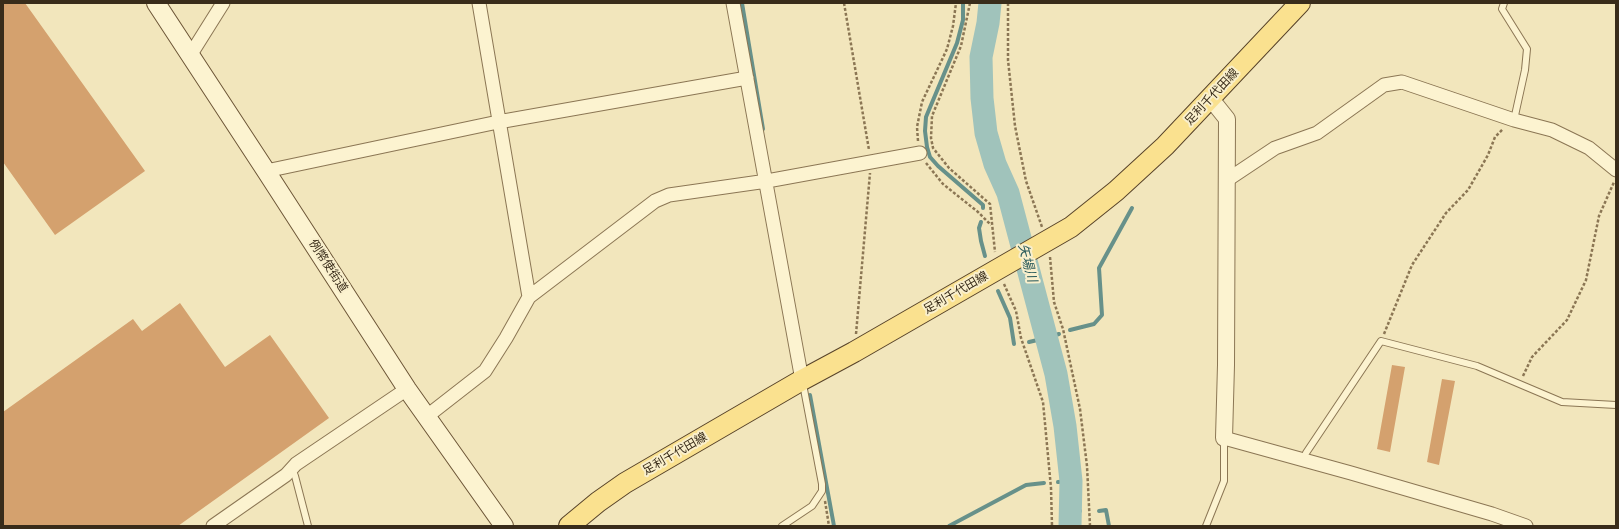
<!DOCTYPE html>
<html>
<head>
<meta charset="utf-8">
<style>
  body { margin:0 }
  #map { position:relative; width:1619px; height:529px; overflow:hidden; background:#f2e6bc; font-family:Merriweather,serif }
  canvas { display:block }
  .frame { position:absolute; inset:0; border:4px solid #392c1a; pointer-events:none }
</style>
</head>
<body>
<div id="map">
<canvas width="1619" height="529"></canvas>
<div class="frame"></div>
</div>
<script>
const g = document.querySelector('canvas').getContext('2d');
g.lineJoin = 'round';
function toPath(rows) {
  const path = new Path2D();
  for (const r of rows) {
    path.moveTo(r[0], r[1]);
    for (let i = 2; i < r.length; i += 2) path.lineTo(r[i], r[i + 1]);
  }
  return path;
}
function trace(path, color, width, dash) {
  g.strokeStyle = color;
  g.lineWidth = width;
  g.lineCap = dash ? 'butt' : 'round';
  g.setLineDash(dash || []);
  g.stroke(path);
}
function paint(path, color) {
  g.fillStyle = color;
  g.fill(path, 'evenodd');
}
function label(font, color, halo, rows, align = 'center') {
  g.font = font + ' Merriweather,"Noto Sans JP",serif';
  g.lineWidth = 4;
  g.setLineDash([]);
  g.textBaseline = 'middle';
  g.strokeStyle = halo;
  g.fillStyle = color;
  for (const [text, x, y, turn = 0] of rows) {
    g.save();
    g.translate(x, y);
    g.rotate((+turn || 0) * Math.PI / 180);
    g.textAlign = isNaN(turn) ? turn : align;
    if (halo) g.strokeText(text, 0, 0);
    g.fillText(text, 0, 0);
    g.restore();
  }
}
trace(toPath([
  [742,3,763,129],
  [963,3,963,20,957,43,926,117,925,131,927,147,930,157,938,166,983,205,983,208],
  [981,222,979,228,981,241,985,256],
  [998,291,1010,318,1014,344],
  [1070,330,1094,324,1102,315,1099,268,1132,208],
  [1029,342,1046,338,1059,334],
  [810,395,834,526],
  [1058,482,1071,481],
  [1070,511,1080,511],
  [1099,511,1106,510,1109,526],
  [949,526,1026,485,1044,483]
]), '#67918a', 4);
trace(toPath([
  [990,3,988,23,981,57,982,98,986,133,995,164,1008,193,1056,374,1065,426,1071,481,1070,526]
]), '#a0c3bb', 23);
paint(toPath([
  [3,3,25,3,145,171,55,235,3,162],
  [180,303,225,367,270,335,329,418,178,526,3,526,3,412,133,319,142,331],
  [1392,365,1405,367,1390,452,1377,449],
  [1442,379,1455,381,1439,465,1427,462]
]), '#d4a16e');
const service = toPath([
  [1504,3,1502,9,1527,49,1525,70,1514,120],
  [1303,459,1306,453,1381,341,1477,366,1562,402,1616,405],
  [292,469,295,476,308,526],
  [782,526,812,506,822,491,822,484,803,384],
  [1206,526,1224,481,1224,438]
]);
const minor = toPath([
  [479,3,529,297],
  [733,3,802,380],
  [191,54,223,3],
  [266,171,498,122,747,78],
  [1227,180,1275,148,1317,133,1384,85,1402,82,1514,120,1552,130,1589,148,1616,170],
  [426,417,485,371,506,338,529,297,655,201,669,195,767,181,920,153],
  [1224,438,1351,473,1492,514,1526,526],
  [213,526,286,475,296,464,407,389]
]);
const tertiary = toPath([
  [1211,99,1227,119,1226,365,1224,438]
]);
const secondary = toPath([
  [156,3,266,171,407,389,504,526]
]);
const primary = toPath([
  [569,526,598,502,625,483,802,380,854,352,1071,227,1116,191,1165,146,1300,3]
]);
trace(service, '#8b7654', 8);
trace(minor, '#8b7654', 15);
trace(tertiary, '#8b7654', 18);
trace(secondary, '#6d5637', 20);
trace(primary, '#584329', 22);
trace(toPath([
  [844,3,869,150],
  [970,3,961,46,932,116,931,138,933,148,949,168,990,204,995,252],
  [1008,3,1008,60,1015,126,1026,181,1042,227],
  [918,141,917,127,922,102,947,49,953,26,956,3],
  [926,163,943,184,978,212,991,225],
  [1050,257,1054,302,1063,329,1080,409,1087,466,1090,526],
  [1004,284,1016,311,1021,338,1043,402,1051,488,1052,526],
  [856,334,870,173],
  [1384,334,1412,265,1446,213,1468,190,1488,155,1495,137,1503,129],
  [1523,376,1532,357,1567,320,1586,280,1599,216,1614,182],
  [825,501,829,526]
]), '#8b7654', 2.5, [3, 2]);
trace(service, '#fcf3d0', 6);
trace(minor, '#fcf3d0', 13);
trace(tertiary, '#fcf3d0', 16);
trace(secondary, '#fcf3d0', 18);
trace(primary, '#fae18f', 20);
label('12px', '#392c1a', '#f9efcc', [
  ["足利千代田線",1212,97,-47],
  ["例幣使街道",328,266,57],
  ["足利千代田線",956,293,-30],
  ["足利千代田線",675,454,-30]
]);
label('italic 13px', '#28595a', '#f9efcc', [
  ["矢場川",1027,263,75]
]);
</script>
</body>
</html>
